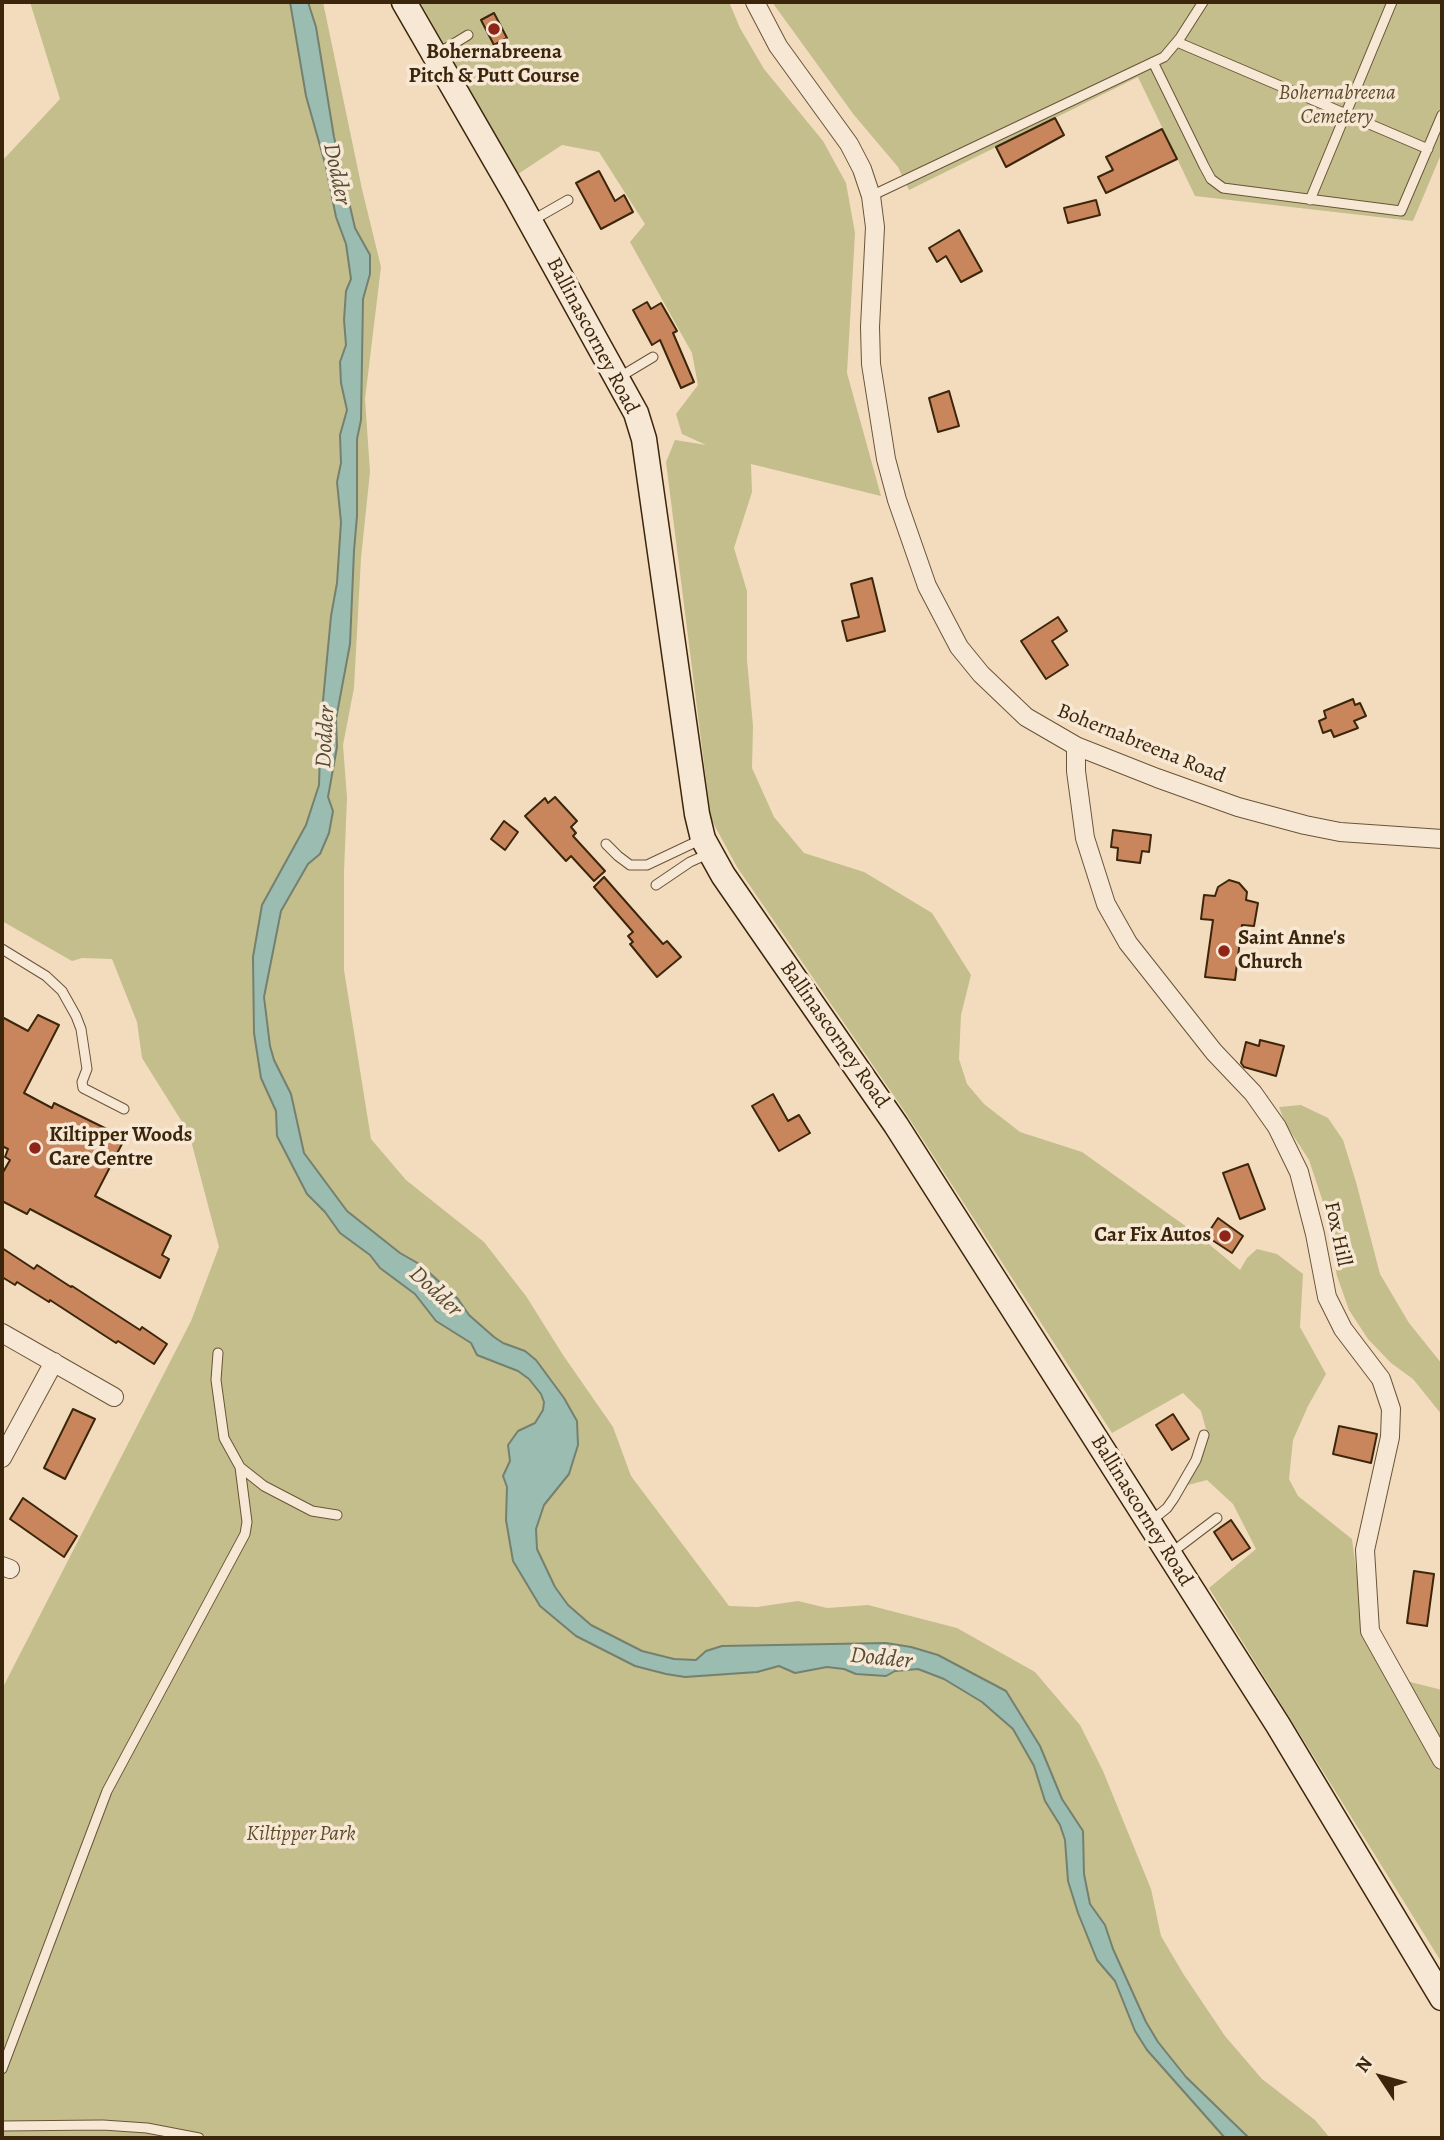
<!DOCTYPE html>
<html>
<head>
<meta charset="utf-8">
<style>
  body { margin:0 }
  #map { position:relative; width:1444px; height:2140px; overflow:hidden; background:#f3dcbe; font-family:Alegreya,serif }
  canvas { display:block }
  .frame { position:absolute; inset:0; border:4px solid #3c260b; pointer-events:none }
  .north { position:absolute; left:1346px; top:2042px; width:70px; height:70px; -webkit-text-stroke:5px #f7e8d5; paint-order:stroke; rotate:306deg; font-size:19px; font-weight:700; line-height:28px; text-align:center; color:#3c260b }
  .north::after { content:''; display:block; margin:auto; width:24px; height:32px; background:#3c260b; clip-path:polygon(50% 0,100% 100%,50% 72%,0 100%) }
</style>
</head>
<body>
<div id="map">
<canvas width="1444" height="2140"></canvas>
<div class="frame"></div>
<div class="north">N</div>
</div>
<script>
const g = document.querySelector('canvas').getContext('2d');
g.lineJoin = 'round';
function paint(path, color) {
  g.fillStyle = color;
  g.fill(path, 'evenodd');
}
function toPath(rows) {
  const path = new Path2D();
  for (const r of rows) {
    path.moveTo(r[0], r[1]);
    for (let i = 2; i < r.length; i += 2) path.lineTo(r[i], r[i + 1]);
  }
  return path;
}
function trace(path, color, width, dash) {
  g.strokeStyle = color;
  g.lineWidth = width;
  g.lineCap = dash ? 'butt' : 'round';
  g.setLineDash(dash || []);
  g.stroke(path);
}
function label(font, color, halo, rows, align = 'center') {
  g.font = font + ' Alegreya,serif';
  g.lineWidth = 7;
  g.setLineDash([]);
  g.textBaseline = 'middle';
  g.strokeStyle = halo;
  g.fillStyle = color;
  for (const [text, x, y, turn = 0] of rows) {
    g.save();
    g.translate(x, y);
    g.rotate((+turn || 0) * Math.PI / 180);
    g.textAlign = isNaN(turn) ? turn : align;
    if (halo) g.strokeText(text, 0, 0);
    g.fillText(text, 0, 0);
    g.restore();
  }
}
paint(toPath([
  [30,2,323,2,362,189,381,267,365,399,370,472,361,558,354,688,343,745,347,798,344,872,344,970,371,1139,406,1180,484,1242,526,1296,563,1355,613,1427,631,1476,729,1606,757,1607,798,1601,827,1608,868,1605,957,1628,1035,1672,1080,1725,1103,1771,1151,1889,1161,1936,1184,1975,1225,2036,1262,2079,1315,2120,1330,2138,2,2138,2,1689,191,1321,219,1247,189,1133,142,1058,137,1022,112,959,82,958,72,961,2,921,2,161,60,99],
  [420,2,729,2,740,28,764,69,823,141,846,183,855,233,847,373,881,496,751,464,752,492,734,548,747,591,747,660,753,726,752,768,774,817,804,853,864,872,932,913,971,975,961,1015,959,1059,967,1084,984,1104,1020,1132,1082,1152,1198,1235,1240,1270,1247,1258,1257,1249,1277,1254,1303,1274,1300,1327,1326,1374,1308,1406,1293,1440,1289,1479,1298,1496,1352,1539,1361,1607,1387,1676,1442,1690,1442,1963,1209,1588,1256,1549,1233,1504,1207,1480,1188,1485,1200,1461,1207,1433,1201,1411,1183,1393,1112,1433,905,1112,737,867,711,819,666,462,675,440,706,445,682,434,676,414,698,385,692,353,630,242,645,224,599,152,562,145,518,174],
  [772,2,1442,2,1442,152,1413,221,1195,196,1138,77,909,190,898,167,854,115],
  [1301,1105,1328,1118,1343,1140,1356,1182,1380,1274,1409,1323,1442,1364,1442,1415,1413,1379,1391,1363,1368,1339,1349,1310,1337,1276,1322,1199,1309,1160,1285,1123,1279,1107]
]), '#c3be8c');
const water = toPath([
  [290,2,308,2,316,27,334,137,355,228,370,255,370,274,363,299,361,420,357,439,357,516,354,551,350,644,336,719,337,747,328,797,333,811,329,833,320,854,308,864,281,911,264,997,270,1046,274,1060,291,1094,304,1153,347,1211,400,1253,421,1265,458,1299,469,1315,494,1337,503,1343,525,1351,536,1360,564,1398,577,1421,578,1445,569,1474,544,1505,536,1529,537,1549,555,1587,568,1605,591,1625,642,1651,674,1659,696,1660,706,1651,722,1646,886,1643,911,1647,938,1655,1006,1691,1040,1746,1062,1799,1083,1831,1084,1874,1090,1904,1105,1925,1113,1949,1146,2022,1158,2042,1186,2077,1249,2138,1225,2138,1147,2050,1135,2031,1115,1981,1097,1960,1078,1913,1068,1881,1065,1840,1060,1825,1045,1801,1034,1766,1013,1729,982,1702,944,1679,918,1669,895,1671,886,1676,856,1674,844,1669,827,1667,795,1673,779,1666,757,1672,685,1677,666,1674,635,1666,576,1636,540,1606,513,1561,506,1520,507,1487,503,1476,510,1461,508,1445,518,1431,535,1423,543,1410,544,1402,541,1394,529,1379,518,1371,477,1355,471,1343,436,1321,415,1294,380,1268,370,1255,340,1233,325,1212,307,1194,277,1136,276,1111,261,1078,254,1033,253,957,262,905,306,825,319,785,321,722,331,616,337,583,341,522,337,482,341,463,340,435,347,410,341,383,340,362,346,345,344,320,346,291,351,279,346,244,336,217,326,167,306,96,290,2]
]);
paint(water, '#9bbcb1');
trace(water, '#75806f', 2);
const building = toPath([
  [494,13,507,38,494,45,481,20,494,13],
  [1055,118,1064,135,1006,167,996,147,1055,118],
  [1162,129,1177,159,1106,193,1098,177,1113,170,1106,157,1162,129],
  [599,171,615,201,624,195,633,212,601,229,576,183,599,171],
  [1096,200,1100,215,1068,223,1064,208,1096,200],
  [959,230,982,271,961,282,946,256,937,262,929,248,959,230],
  [647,302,651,309,661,303,677,331,673,333,694,382,681,388,660,340,652,345,633,310,647,302],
  [949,391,959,426,938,432,929,398,949,391],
  [872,578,885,631,847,641,842,621,859,617,851,584,872,578],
  [1058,617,1067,631,1052,641,1068,665,1046,679,1021,641,1058,617],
  [1353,699,1355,705,1360,703,1366,716,1354,721,1358,728,1334,737,1331,730,1323,733,1319,721,1326,718,1324,711,1353,699],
  [555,797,577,821,571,827,576,833,573,836,605,871,594,881,571,856,566,861,525,816,545,798,548,803,555,797],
  [504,821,518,832,505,850,491,839,504,821],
  [1113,830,1151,835,1149,852,1142,851,1140,863,1117,860,1118,848,1111,847,1113,830],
  [604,877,663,944,667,941,681,957,657,977,630,944,633,942,628,936,633,932,594,887,604,877],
  [1229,880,1239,883,1247,892,1246,900,1258,903,1254,926,1242,925,1235,980,1205,977,1213,920,1201,919,1204,895,1215,896,1218,887,1229,880],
  [38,1015,59,1025,24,1093,52,1108,54,1103,125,1138,95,1196,171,1236,162,1255,169,1259,160,1278,30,1209,27,1214,2,1201,2,1174,10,1160,5,1157,8,1149,2,1146,2,1017,28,1031,38,1015],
  [1260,1040,1284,1046,1276,1076,1244,1067,1241,1063,1246,1042,1259,1046,1260,1040],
  [773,1094,788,1121,799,1115,810,1133,779,1151,752,1106,773,1094],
  [1248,1164,1265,1209,1240,1219,1223,1173,1248,1164],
  [1218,1218,1243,1236,1232,1253,1206,1236,1218,1218],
  [2,1248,34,1269,37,1265,71,1287,72,1286,140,1330,142,1327,167,1344,154,1364,118,1341,116,1343,50,1300,49,1302,17,1282,15,1285,2,1277,2,1248],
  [73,1409,95,1419,65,1479,44,1468,73,1409],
  [1173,1414,1189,1439,1172,1450,1156,1425,1173,1414],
  [1339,1426,1377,1434,1371,1463,1333,1454,1339,1426],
  [23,1498,77,1536,64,1557,10,1519,23,1498],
  [1231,1520,1250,1548,1232,1560,1214,1532,1231,1520],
  [1414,1571,1434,1574,1427,1626,1407,1623,1414,1571]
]);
paint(building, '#c9865d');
trace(building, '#3c260b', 2);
const lane = toPath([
  [1177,42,1428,149],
  [437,54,468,35],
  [1153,62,1204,166,1211,179,1223,188,1401,211,1442,115],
  [871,196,1164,57,1180,38,1203,2],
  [1310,200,1392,2],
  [533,220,568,200],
  [618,378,653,357],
  [606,844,618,856,630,865,647,865,702,839],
  [656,885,690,862,708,854],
  [2,949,46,976,62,991,76,1016,81,1029,87,1069,82,1082,83,1088,124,1109],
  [218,1353,216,1380,224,1438,240,1467,264,1486,312,1511,337,1515],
  [1151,1521,1167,1508,1174,1498,1196,1460,1204,1435],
  [1171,1553,1217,1518],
  [2,2069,107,1791,245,1534,247,1522,240,1467],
  [2,2126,103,2125,147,2128,199,2138]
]);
const street = toPath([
  [755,2,778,46,849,144,862,169,871,196,875,227,870,327,871,364,886,459,897,500,927,586,959,647,981,674,1026,717,1076,746,1157,778,1238,807,1305,825,1340,832,1442,839],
  [1076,746,1076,771,1085,838,1106,904,1128,943,1214,1052,1253,1093,1277,1127,1299,1172,1315,1234,1327,1297,1343,1329,1381,1379,1391,1409,1390,1437,1365,1550,1370,1631,1442,1760],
  [2,1333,114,1397],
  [2,1458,54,1362],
  [2,1566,10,1569]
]);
const secondary = toPath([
  [404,2,516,196,636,413,644,439,697,814,703,839,723,875,896,1125,1278,1725,1442,1998]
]);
trace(lane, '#6a5438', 11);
trace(street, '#6a5438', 20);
trace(secondary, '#3c260b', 27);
trace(lane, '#f7e8d5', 9);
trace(street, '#f7e8d5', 18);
trace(secondary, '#f7e8d5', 24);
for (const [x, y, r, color] of [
  [494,29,7,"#8f2418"],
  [1224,951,7,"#8f2418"],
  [35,1148,7,"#8f2418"],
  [1225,1236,7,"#8f2418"]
]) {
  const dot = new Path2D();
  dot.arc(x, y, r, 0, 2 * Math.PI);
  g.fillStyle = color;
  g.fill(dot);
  trace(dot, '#f7e8d5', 2.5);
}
label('bold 21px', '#3c260b', '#f7e8d5', [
  ["Bohernabreena",494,53,"center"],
  ["Pitch & Putt Course",494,77,"center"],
  ["Saint Anne's",1238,939],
  ["Church",1238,963],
  ["Kiltipper Woods",49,1136],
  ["Care Centre",49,1160],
  ["Car Fix Autos",1211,1236,"right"]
], 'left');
label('italic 21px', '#5e4c2b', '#f7e8d5', [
  ["Bohernabreena",1337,94],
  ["Cemetery",1337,118],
  ["Kiltipper Park",301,1835]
]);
label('21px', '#3c260b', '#f7e8d5', [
  ["Ballinascorney Road",592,336,62],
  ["Bohernabreena Road",1141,744,22],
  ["Ballinascorney Road",834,1035,55],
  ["Fox Hill",1337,1234,78],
  ["Ballinascorney Road",1141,1511,58]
]);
label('italic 23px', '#544c34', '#f7e8d5', [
  ["Dodder",336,174,78],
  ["Dodder",326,737,-87],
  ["Dodder",435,1292,43],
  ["Dodder",881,1659,6]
]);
</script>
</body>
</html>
